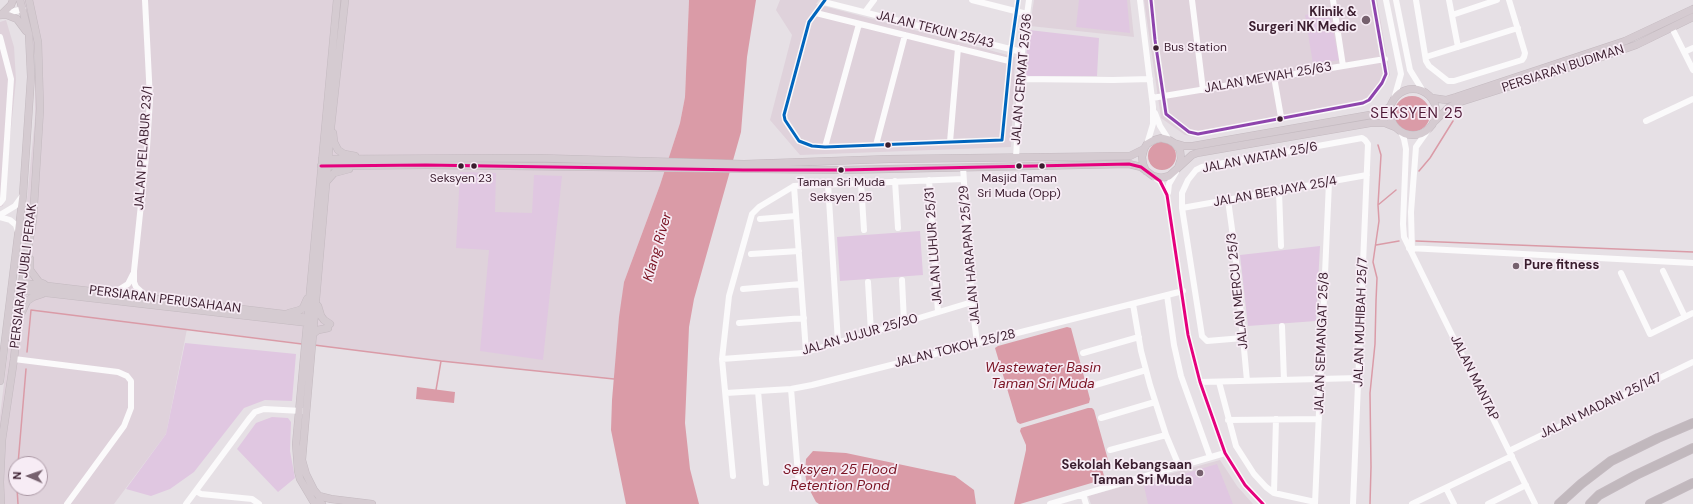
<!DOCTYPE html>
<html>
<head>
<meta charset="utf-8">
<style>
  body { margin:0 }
  #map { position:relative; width:1693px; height:504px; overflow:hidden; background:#e6e0e5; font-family:"DM Sans",sans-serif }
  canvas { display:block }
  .north { position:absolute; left:8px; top:456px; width:40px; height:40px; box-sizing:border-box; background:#f7ecf5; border:1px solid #ab99a5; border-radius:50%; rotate:272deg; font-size:11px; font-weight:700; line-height:16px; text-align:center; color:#3a1d2e }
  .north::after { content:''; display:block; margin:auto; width:14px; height:18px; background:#76616e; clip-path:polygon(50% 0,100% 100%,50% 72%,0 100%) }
</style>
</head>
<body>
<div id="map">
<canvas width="1693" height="504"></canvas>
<div class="north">N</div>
</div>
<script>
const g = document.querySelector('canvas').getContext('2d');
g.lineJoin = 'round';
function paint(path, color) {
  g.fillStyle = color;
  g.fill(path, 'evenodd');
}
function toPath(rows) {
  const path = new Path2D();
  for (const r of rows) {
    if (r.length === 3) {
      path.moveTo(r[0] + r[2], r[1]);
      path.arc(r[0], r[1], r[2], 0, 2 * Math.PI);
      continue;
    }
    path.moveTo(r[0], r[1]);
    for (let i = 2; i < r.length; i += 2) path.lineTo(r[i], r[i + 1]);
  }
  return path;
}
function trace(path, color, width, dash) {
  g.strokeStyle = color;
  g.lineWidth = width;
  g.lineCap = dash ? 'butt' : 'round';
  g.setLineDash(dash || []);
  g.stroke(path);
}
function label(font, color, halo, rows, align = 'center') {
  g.font = font + ' "DM Sans",sans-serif';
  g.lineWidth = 3.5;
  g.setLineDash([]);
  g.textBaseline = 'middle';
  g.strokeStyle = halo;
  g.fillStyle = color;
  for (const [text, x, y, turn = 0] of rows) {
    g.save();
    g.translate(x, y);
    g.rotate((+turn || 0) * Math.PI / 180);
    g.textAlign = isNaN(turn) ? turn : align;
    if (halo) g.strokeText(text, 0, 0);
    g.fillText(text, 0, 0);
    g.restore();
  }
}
paint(toPath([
  [24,0,689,0,685,97,680,123,660,185,624,282,614,379,441,361,187,329,166,434,114,504,0,504,0,416,10,334,22,249,35,118,35,55],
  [16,464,40,464,40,488,16,488],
  [780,0,819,0,816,4,1015,57,1011,147,800,155,770,120,792,35,776,10],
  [1034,0,1130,0,1134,37,1030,26],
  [1144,0,1377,0,1390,75,1369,104,1197,137,1185,135,1161,118],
  [6,20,14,47,16,80,3,206,0,207,0,22],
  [1220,460,1237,486,1253,504,1091,504,1088,496]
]), '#dfd2db');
paint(toPath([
  [1079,0,1127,0,1130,33,1076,27],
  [1329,10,1339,60,1313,64,1305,15],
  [1029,30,1099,38,1097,76,1024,76],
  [460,172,496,173,495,212,532,213,534,175,562,176,543,360,480,351,489,250,456,248],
  [920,231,923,275,840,281,837,237],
  [1320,246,1316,321,1248,326,1240,255],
  [185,343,296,354,292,401,265,400,244,408,194,472,170,489,151,496,126,489,166,434],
  [272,417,288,418,291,422,290,451,295,478,278,492,237,449,256,423],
  [1217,464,1233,504,1148,504,1144,486]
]), '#e0c7e1');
paint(toPath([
  [689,0,756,0,747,57,741,132,694,299,689,327,685,423,690,469,699,504,626,504,611,430,612,400,619,317,624,282,660,185,680,123,685,97],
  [1412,114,18],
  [1162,156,14],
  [1067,327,1071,328,1090,399,1089,403,1020,424,1017,422,995,348,998,346],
  [417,387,455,392,454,403,416,399],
  [1088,408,1092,408,1094,410,1110,467,1102,469,1105,479,1020,504,1014,504,1026,450,1026,445,1020,431,1021,428],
  [813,451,846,453,955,476,974,490,976,504,819,504,816,502,807,485,805,473,806,459]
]), '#da9ba7');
trace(toPath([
  [1419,171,1430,158,1453,121],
  [1378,205,1396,190],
  [1416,241,1693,252],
  [1376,245,1399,241],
  [314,345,441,361,614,379],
  [27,352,31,310,302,344],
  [436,390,441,361],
  [18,464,26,369],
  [17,488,18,504],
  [1370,504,1371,467,1370,393,1375,344,1376,301,1377,278,1373,262,1379,221,1378,205,1381,155,1378,145]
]), '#da9ba7', 1.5);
const major = toPath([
  [345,0,331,126,302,460,306,474,314,490,319,496,331,499,372,504],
  [1,15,7,15,17,19,26,31],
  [1,15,11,5,13,0],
  [1413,112,23],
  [1432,98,1446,100,1456,97,1625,41,1693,9],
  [1435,121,1448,108,1457,103,1590,61,1636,45,1693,17],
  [333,133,334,142,338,150,344,154,355,156],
  [1174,143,1184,146,1193,146,1381,113,1391,106],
  [322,159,536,158,744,164,889,159,1130,156,1144,149],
  [321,166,426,165,841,170,1129,164,1141,167,1153,176,1161,178,1169,176,1178,168,1181,159,1180,150,1174,143,1169,140,1161,138,1154,140,1147,144,1144,149,1142,157,1143,164,1146,171],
  [1179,167,1192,155,1197,153,1370,123,1385,123,1395,127],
  [326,182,334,173,349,169],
  [30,259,30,270,39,282,44,284],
  [22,283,283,314,311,319],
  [21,290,310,323],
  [318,306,321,316,324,320,330,324],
  [289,313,300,310,303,308,307,299],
  [20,316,27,301,33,297,42,294],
  [313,334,318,330,328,328],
  [0,381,23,195,31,77,29,35,20,0],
  [1,504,0,482,2,440,14,359,22,283,33,220,40,109,38,42,29,0],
  [322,504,313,501,300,479,298,471,296,444,337,0]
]);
const highway = toPath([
  [1559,504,1581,484,1611,461,1658,438,1693,423],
  [1590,504,1599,495,1636,475,1693,448],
  [1650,504,1693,483]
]);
trace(major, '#c4bac0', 8);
trace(highway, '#c4bac0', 10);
trace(toPath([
  [145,0,150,99,147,147,134,271,134,282,136,287,148,298],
  [825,0,809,22,784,115,785,120,799,141,812,146,825,147,1002,140,1011,49,1018,0],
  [972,0,1027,14],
  [1140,0,1153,107,1153,124,1147,144],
  [1151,0,1155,40,1166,114,1189,132,1198,134,1363,103,1369,100,1382,83,1386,74,1373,0],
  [1192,0,1203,90],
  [1333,0,1343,66],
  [1386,0,1401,74,1394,99],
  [1396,0,1410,70,1423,91],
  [1416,0,1426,61,1429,66,1448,81,1454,81,1522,60,1524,57,1525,53,1509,0],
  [1449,0,1458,47],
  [824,2,1022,52],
  [865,12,874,0],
  [816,13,1009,61],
  [4,14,23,9],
  [1452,15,1497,0],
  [1672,28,1693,70],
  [0,37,11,79,3,199,0,203],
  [1684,52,1693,48],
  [1426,57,1518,28],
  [1274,77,1281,117],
  [1020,79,1113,80,1150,79],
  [1152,98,1385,59],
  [1155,113,1160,126,1169,140],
  [1646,121,1693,99],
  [1401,132,1404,139,1406,149,1403,224,1404,237,1535,504],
  [950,142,958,48],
  [876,145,905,35],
  [825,147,859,24],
  [1016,158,1022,52,1029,0],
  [963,167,972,303,977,343],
  [1154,177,1160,181,1167,195,1188,335,1200,382,1225,453,1245,485,1263,504],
  [929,180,938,312],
  [895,181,898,228],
  [861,183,864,230],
  [828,184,838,342],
  [794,186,806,352],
  [1279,191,1281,246],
  [1168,193,1169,184,1176,172],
  [1228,200,1235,251,1247,381],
  [1182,208,1367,175],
  [0,215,15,206,23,195],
  [0,217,10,220,16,225,18,232],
  [760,219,796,216],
  [1409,248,1693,263],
  [1412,251,1411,212,1416,147,1428,130],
  [751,254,799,251],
  [1663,271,1685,317],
  [1621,273,1650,334,1693,313],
  [902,280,904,322],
  [868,282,871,332],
  [743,289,801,284],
  [112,294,128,284,133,274],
  [1167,295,1174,345,1181,376,1210,457],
  [1133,304,1141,351,1150,385,1166,435,1179,466],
  [739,323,804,318],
  [1282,326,1284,380],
  [1243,338,1207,341,1202,336,1182,208,1182,193,1188,180,1196,170,1202,167,1362,138,1365,140,1368,144,1353,504],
  [1083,353,1139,337],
  [14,359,118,372,127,376,131,381,131,408,124,426,67,504],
  [722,359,803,353,972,302],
  [1200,382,1359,378],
  [1219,382,1236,446,1254,474,1266,487,1274,493,1315,502],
  [1092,386,1146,370],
  [791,389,799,486],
  [758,391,766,483],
  [726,393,791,389,812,385,1183,291],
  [1101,418,1155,402],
  [1228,420,1319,419],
  [1110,450,1166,435],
  [1509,451,1693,362],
  [733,476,722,359,729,296,752,214,759,207,794,186,963,179],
  [1446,488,1454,504],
  [196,491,201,494,252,499,259,504],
  [1274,493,1276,419],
  [1083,494,1086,504],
  [186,504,249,419,255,412,264,409,302,411],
  [1050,504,1225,453],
  [1315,504,1329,182],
  [1412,504,1512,456],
  [1488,504,1526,485]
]), '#fbfafb', 6);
trace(major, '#d5cbd1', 7);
trace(highway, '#c1b8bd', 8);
trace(toPath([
  [321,166,426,165,743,170,841,170,1129,164,1141,167,1160,181,1167,195,1188,335,1200,382,1225,453,1245,485,1263,504]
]), '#e5007d', 3);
trace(toPath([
  [825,0,809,22,784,115,785,120,799,141,812,146,825,147,1002,140,1011,49,1018,0]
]), '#0065bd', 3);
trace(toPath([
  [1151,0,1155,40,1166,114,1189,132,1198,134,1363,103,1369,100,1382,83,1386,74,1373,0]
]), '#8e44ad', 3);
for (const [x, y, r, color] of [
  [1366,20,5,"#76616e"],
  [1156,48,3.5,"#3a1d2e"],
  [1280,119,3.5,"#3a1d2e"],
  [888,145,3.5,"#3a1d2e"],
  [461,166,3.5,"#3a1d2e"],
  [474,166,3.5,"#3a1d2e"],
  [1019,166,3.5,"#3a1d2e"],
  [1042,166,3.5,"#3a1d2e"],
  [841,170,3.5,"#3a1d2e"],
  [1516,266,4,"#76616e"],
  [1200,473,4,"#76616e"]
]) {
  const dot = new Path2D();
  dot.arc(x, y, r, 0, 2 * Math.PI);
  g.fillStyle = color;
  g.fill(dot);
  trace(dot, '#f7ecf5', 1.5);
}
label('12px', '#3a1d2e', '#f7ecf5', [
  ["Bus Station",1164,48,"left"],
  ["Seksyen 23",461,179],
  ["Masjid Taman",1019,179],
  ["Sri Muda (Opp)",1019,194],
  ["Taman Sri Muda",841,183],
  ["Seksyen 25",841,198]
]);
label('bold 13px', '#3a1d2e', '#f7ecf5', [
  ["Klinik &",1357,13],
  ["Surgeri NK Medic",1357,28],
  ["Pure fitness",1524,266,"left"],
  ["Sekolah Kebangsaan",1192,466],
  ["Taman Sri Muda",1192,481]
], 'right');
label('13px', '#3a1d2e', '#f7ecf5', [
  ["JALAN TEKUN 25/43",935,30,14],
  ["PERSIARAN BUDIMAN",1563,69,-18],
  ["JALAN MEWAH 25/63",1268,78,-10],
  ["JALAN CERMAT 25/36",1022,79,-85],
  ["JALAN PELABUR 23/1",144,148,-86],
  ["JALAN WATAN 25/6",1260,158,-11],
  ["JALAN BERJAYA 25/4",1275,192,-10],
  ["JALAN LUHUR 25/31",934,246,-94],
  ["JALAN HARAPAN 25/29",970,255,-95],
  ["PERSIARAN JUBLI PERAK",24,276,-83],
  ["JALAN MERCU 25/3",1238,291,-96],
  ["PERSIARAN PERUSAHAAN",165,300,7],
  ["JALAN MUHIBAH 25/7",1361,322,-88],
  ["JALAN JUJUR 25/30",860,335,-16],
  ["JALAN SEMANGAT 25/8",1322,343,-88],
  ["JALAN TOKOH 25/28",955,349,-14],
  ["JALAN MANTAP",1474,378,64],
  ["JALAN MADANI 25/147",1601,406,-26]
]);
label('italic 14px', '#7a1323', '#f7ecf5', [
  ["Klang River",658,247,-74],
  ["Wastewater Basin",1043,368],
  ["Taman Sri Muda",1043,384],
  ["Seksyen 25 Flood",840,470],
  ["Retention Pond",840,486]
]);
g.letterSpacing = '1px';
label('15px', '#4e1836', '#f7ecf5', [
  ["SEKSYEN 25",1417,114]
]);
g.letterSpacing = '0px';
</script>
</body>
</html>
